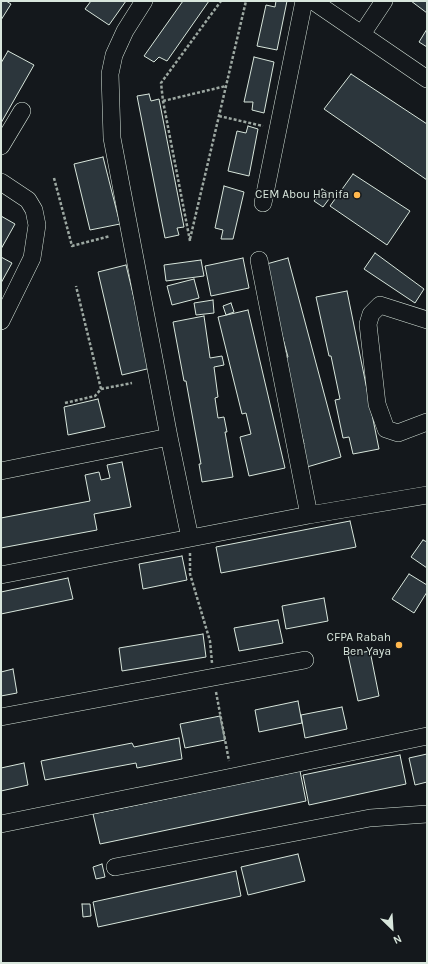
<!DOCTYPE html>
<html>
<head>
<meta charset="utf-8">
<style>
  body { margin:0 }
  #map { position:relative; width:428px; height:964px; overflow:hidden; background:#14181c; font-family:Karla,sans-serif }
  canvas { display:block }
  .frame { position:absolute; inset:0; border:2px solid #d8e6dc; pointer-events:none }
  .north { position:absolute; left:372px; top:908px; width:40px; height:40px; -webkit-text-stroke:3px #14181c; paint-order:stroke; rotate:155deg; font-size:11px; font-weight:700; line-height:16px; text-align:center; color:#d8e6dc }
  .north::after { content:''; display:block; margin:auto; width:14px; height:18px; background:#d8e6dc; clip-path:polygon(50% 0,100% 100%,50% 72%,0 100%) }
</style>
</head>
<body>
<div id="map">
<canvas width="428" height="964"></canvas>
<div class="frame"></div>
<div class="north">N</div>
</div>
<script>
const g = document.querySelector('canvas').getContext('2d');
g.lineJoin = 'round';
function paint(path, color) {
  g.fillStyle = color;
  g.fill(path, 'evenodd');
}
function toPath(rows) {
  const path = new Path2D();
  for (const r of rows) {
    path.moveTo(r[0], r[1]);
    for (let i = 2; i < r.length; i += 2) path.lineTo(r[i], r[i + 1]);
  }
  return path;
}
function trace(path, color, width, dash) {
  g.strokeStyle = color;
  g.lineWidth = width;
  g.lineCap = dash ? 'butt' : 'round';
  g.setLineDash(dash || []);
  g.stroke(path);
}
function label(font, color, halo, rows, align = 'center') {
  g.font = font + ' Karla,sans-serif';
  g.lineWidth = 3;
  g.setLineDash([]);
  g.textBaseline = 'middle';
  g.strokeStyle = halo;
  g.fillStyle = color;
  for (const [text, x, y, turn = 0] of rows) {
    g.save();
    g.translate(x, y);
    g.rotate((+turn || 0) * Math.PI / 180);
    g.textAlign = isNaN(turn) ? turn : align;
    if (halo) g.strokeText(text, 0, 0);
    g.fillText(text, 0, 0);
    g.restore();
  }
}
const building = toPath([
  [1,1,6,1,11,4,1,20,1,1],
  [91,1,126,1,109,25,85,9,91,1],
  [183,1,209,1,167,61,159,57,154,62,144,56,183,1],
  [276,1,287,1,277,50,257,46,266,5,275,7,276,1],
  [411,1,427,1,427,13,411,1],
  [427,29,427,47,419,42,427,29],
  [8,51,34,65,1,123,1,63,8,51],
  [254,57,274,62,264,113,252,110,253,102,244,102,254,57],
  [351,74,427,124,427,180,324,109,351,74],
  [149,94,151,101,159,99,184,227,177,228,179,235,165,238,137,96,149,94],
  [248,126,258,129,249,176,228,171,237,131,246,133,248,126],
  [103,157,120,224,90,230,74,164,103,157],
  [353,174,410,211,387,245,330,206,353,174],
  [224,186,244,192,233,239,221,239,223,230,215,228,224,186],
  [322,189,332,195,323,207,314,201,322,189],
  [1,216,15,224,1,249,1,216],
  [375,253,424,289,415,303,364,269,375,253],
  [1,257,12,263,1,283,1,257],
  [243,258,249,288,211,296,205,266,243,258],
  [288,258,341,457,307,467,301,445,304,444,282,359,288,357,263,265,288,258],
  [201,260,204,276,166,281,164,265,201,260],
  [126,265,151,368,122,375,98,272,126,265],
  [194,279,199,298,172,305,167,286,194,279],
  [347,291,379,449,353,454,349,437,343,438,335,400,340,399,331,356,329,356,316,297,347,291],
  [213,300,214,313,196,315,194,303,213,300],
  [231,303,234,312,226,315,223,306,231,303],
  [248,310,285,468,249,476,240,437,251,434,246,413,242,414,218,317,248,310],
  [204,316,210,358,222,356,224,365,214,367,218,397,215,398,218,418,224,417,227,432,225,432,233,477,202,482,199,464,201,464,186,381,184,381,173,322,204,316],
  [98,399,105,427,68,435,64,407,98,399],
  [122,462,131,507,94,514,97,530,1,548,1,518,90,501,85,475,99,472,101,480,110,478,107,465,122,462],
  [350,521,356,547,221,573,216,547,350,521],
  [423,540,427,542,427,568,411,557,423,540],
  [182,556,187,580,143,589,139,564,182,556],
  [409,574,427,585,427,592,414,613,392,599,409,574],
  [68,578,73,599,1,614,1,592,68,578],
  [324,598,328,621,286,629,282,606,324,598],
  [278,620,283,643,239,651,234,628,278,620],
  [203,634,206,657,122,671,119,648,203,634],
  [370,651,379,696,358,701,348,655,370,651],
  [13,669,17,693,1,696,1,672,13,669],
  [298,701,302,723,259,732,255,710,298,701],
  [342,707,347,729,305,738,301,715,342,707],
  [220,716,225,740,185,748,180,724,220,716],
  [179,738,182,759,137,768,136,763,45,780,41,761,132,743,134,747,179,738],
  [427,754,427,782,415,785,409,758,427,754],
  [400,755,406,784,309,805,303,775,400,755],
  [24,763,28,785,1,791,1,768,24,763],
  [300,771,306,801,100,844,93,814,300,771],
  [298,854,305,881,248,895,241,867,298,854],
  [102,864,105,877,96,879,93,867,102,864],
  [236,871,241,896,98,927,93,902,236,871],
  [82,904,90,904,91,916,83,917,82,904]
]);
paint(building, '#2c363c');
trace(building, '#d8e6dc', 1);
const minor = toPath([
  [144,1,125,31,114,55,110,74,112,138,169,437,190,538],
  [313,1,427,79],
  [362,34,384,1],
  [1,146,22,111],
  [1,182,28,200,34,210,37,225,32,258,1,321],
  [263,203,304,1],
  [259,260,309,515],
  [427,320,380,305,371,314,368,324,377,404,386,429,398,433,427,422],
  [1,471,169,437],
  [1,575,309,515,427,495],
  [1,717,305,660],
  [1,824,232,777,427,736],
  [115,867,370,818,427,814]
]);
trace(minor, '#d8e6dc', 18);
trace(toPath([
  [163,101,226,86],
  [219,116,263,126],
  [54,178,72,246,110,236],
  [190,239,246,1],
  [190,241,163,101,161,83,221,1],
  [101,389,132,383],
  [65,403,95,396,101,389,76,286],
  [190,553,190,574,210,641,212,663],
  [216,692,229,761]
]), '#9da8a2', 2.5, [3, 2]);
trace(minor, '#14181c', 17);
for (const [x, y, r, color] of [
  [357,195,4,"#ffb74d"],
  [399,645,4,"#ffb74d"]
]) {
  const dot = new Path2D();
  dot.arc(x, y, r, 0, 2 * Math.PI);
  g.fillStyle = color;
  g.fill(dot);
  trace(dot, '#14181c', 1.5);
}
label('12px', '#d8e6dc', '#14181c', [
  ["CEM Abou Hanifa",349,195],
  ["CFPA Rabah",391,638],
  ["Ben Yaya",391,652]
], 'right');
</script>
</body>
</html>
